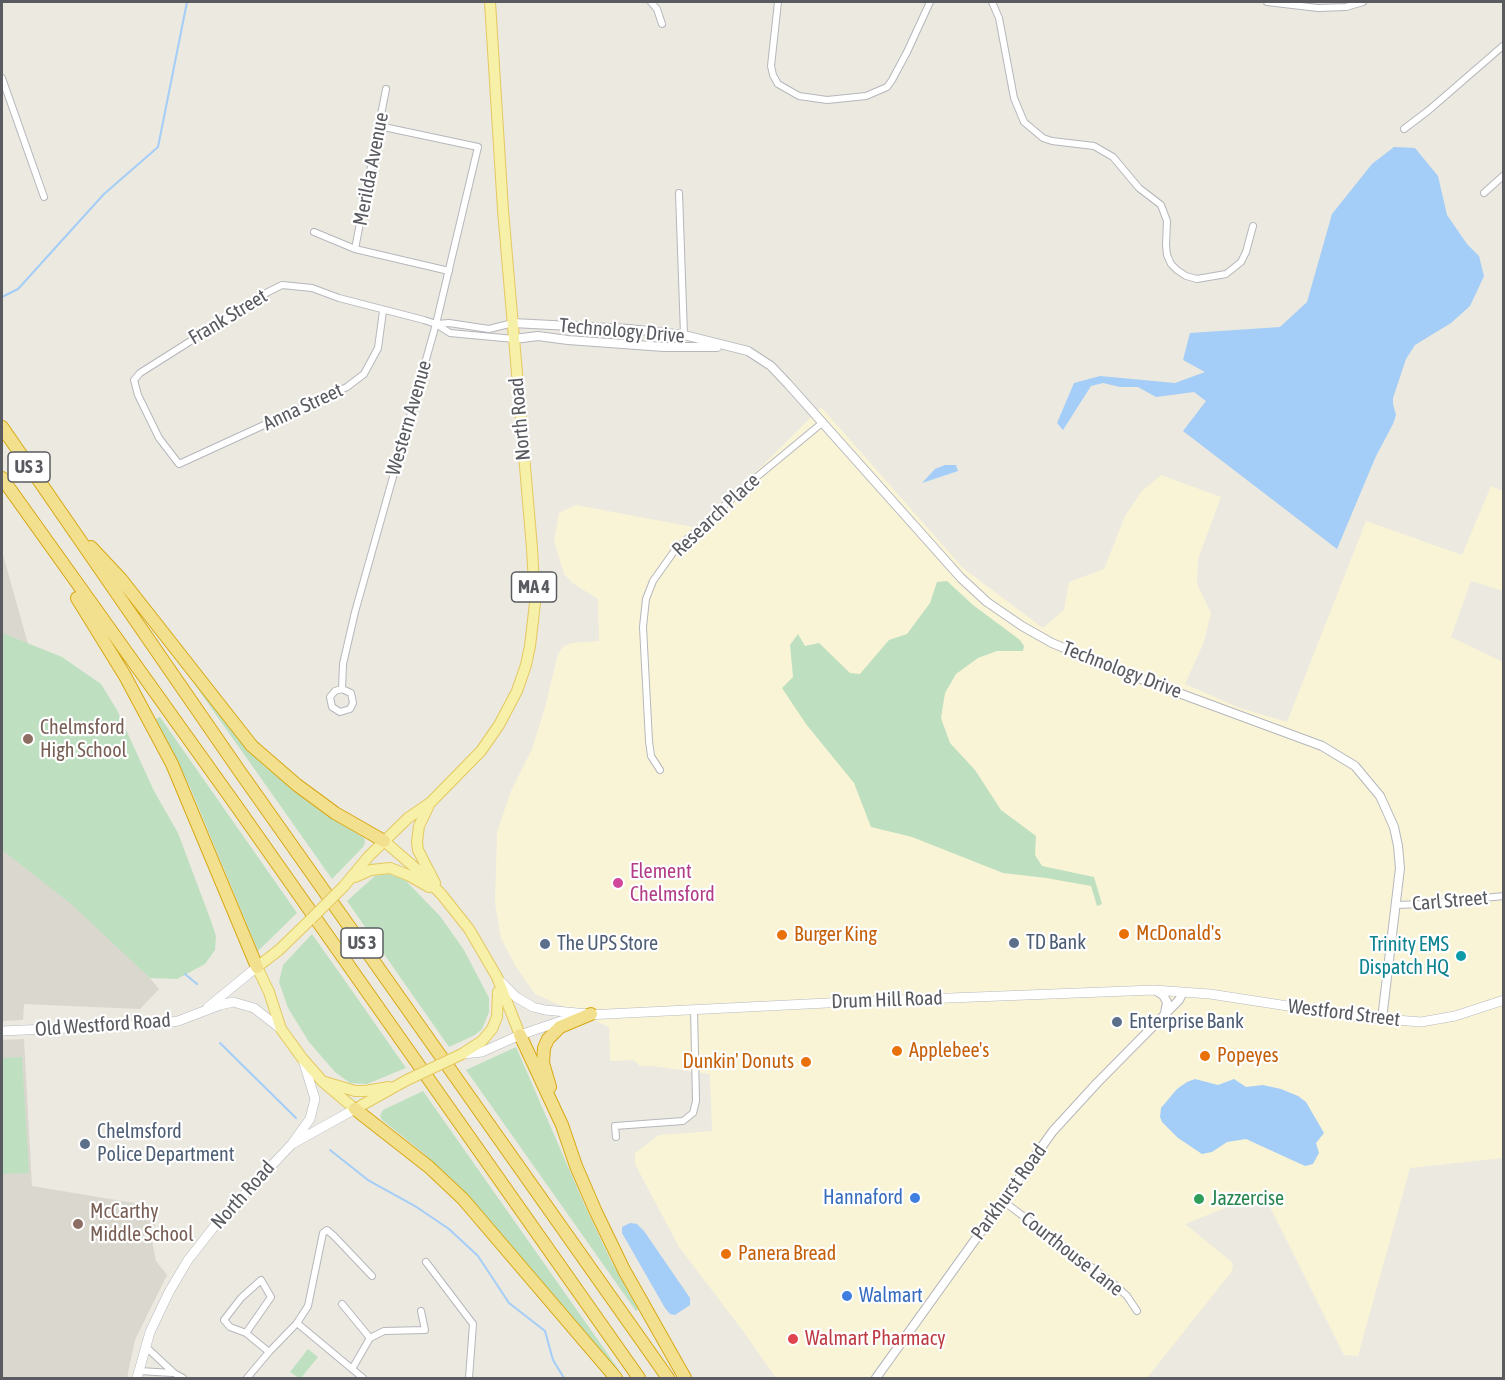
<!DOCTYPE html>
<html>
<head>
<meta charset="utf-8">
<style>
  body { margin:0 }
  #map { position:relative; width:1505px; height:1380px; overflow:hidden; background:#ebe9e0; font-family:"Asap Condensed",sans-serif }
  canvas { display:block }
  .frame { position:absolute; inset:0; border:3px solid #595b60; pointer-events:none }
</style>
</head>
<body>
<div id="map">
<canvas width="1505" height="1380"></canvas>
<div class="frame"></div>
</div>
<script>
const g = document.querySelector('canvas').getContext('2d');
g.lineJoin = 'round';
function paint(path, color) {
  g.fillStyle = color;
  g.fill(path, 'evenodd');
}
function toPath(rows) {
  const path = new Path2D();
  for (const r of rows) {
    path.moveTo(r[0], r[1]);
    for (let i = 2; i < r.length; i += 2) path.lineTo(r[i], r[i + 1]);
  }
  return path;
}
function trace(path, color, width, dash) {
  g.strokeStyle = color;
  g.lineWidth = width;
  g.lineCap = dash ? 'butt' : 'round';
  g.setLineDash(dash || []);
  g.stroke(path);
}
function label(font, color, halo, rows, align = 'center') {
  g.font = font + ' "Asap Condensed",sans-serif';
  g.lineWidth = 4.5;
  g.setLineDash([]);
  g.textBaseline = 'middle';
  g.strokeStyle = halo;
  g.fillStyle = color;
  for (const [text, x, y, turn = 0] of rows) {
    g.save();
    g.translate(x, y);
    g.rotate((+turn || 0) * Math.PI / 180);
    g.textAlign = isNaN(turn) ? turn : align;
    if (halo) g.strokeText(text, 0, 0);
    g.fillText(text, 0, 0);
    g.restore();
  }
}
paint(toPath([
  [821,407,963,568,1043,628,1064,610,1069,582,1104,569,1125,516,1142,491,1161,475,1221,497,1198,559,1197,584,1211,613,1204,642,1185,684,1240,708,1287,722,1366,521,1462,555,1491,486,1503,491,1503,591,1471,581,1451,637,1503,662,1503,1158,1410,1168,1358,1356,1344,1355,1263,1193,1185,1224,1233,1263,1232,1271,1147,1378,776,1378,743,1331,679,1247,635,1164,635,1153,659,1135,712,1131,710,1074,652,1066,640,1066,633,1060,610,1061,609,1027,535,994,516,967,501,938,495,903,497,832,511,791,532,749,544,711,558,654,563,647,571,643,599,641,598,599,574,584,564,574,554,541,559,513,576,505,693,527,762,466]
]), '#faf4d6');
paint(toPath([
  [2,551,107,927,159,989,140,1009,24,1004,23,1020,2,1021],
  [24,1039,32,1186,158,1207,152,1240,156,1261,167,1275,135,1340,127,1378,2,1378,2,1040]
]), '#dad8ce');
paint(toPath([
  [947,581,973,605,1020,640,1024,646,1023,651,997,651,978,658,956,674,945,693,941,718,950,743,975,770,1001,810,1036,836,1035,855,1042,866,1094,877,1102,904,1097,906,1091,886,1046,878,1003,873,912,837,871,827,854,783,806,724,782,688,793,677,790,645,798,634,805,646,819,643,850,673,860,674,889,640,907,634,930,603,937,582],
  [2,633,62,657,101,684,117,710,154,791,178,833,211,921,216,936,215,950,205,964,177,979,150,978,70,903,2,850],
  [169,648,235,734,263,765,323,813,364,838,365,843,363,847,332,879],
  [160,717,297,913,258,951,190,787,156,719],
  [389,874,405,880,440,916,464,950,489,998,489,1012,482,1029,475,1035,449,1047,347,901,375,876],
  [312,934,348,985,406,1068,367,1084,350,1083,335,1072,309,1042,288,1008,279,982,283,965],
  [516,1047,585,1206,611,1261,638,1309,636,1311,466,1070],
  [22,1057,29,1173,2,1174,2,1058],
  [423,1091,574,1306,619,1370,617,1370,459,1186,422,1152,382,1120,380,1116,383,1110],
  [308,1349,318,1357,301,1378,299,1378,290,1372]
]), '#bee0c1');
paint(toPath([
  [1394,147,1415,148,1438,176,1447,215,1467,244,1479,256,1484,276,1470,306,1451,323,1415,345,1406,359,1393,398,1393,404,1396,415,1393,424,1376,456,1337,549,1183,431,1206,401,1194,392,1156,397,1138,387,1120,387,1103,383,1091,386,1063,430,1057,423,1074,383,1100,376,1175,383,1205,372,1183,360,1190,333,1280,327,1307,302,1332,214,1372,164],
  [945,465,956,465,958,471,922,483,935,469],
  [1234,1079,1246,1087,1263,1085,1281,1089,1298,1096,1306,1102,1324,1133,1316,1143,1319,1153,1313,1164,1305,1166,1246,1139,1227,1142,1212,1152,1202,1154,1178,1138,1162,1122,1160,1117,1161,1108,1177,1089,1187,1082,1195,1079,1218,1085],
  [630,1223,637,1224,644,1231,690,1298,690,1305,675,1315,670,1314,665,1308,622,1233,622,1227]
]), '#a4cdf7');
trace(toPath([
  [2,297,18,289,104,194,158,147,187,2],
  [185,974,197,984],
  [220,1043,296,1118],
  [330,1150,368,1180,415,1206,449,1229,478,1256,509,1303,545,1331,553,1360,564,1378]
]), '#a4cdf7', 2);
const minor = toPath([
  [651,2,657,9,662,24],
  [778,2,771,66,773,75,778,84,799,96,827,100,866,96,887,87,892,80,907,52,930,2],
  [992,2,999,18,1014,98,1024,122,1043,138,1052,141,1094,146,1113,157,1139,188,1161,205,1167,221,1166,245,1167,255,1171,264,1177,270,1186,276,1197,279,1226,274,1241,262,1246,252,1253,226],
  [1267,2,1318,8,1346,7,1363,2],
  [2,78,44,197],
  [1404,129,1429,110,1504,45],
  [679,193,684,335],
  [1484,193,1504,175],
  [314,232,355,249,449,271],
  [355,249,386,89],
  [383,311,378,348,364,374,347,387,179,464,159,438,138,395,134,380,140,373,268,292,282,285,312,288,339,298,424,320,436,324,450,333,514,339],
  [436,324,449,323,489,329,513,323],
  [342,689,351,693,353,703,350,709,340,712,332,707,330,697,335,691,342,689,343,664,355,612,436,324,478,147,379,126],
  [660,770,651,756,649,741,643,627,646,599,653,581,675,550,747,485,822,423],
  [1396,905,1423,904,1504,896],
  [616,1137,615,1126,683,1121,693,1113,696,1101,694,1009],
  [1003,1201,1114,1284,1127,1296,1137,1311],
  [426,1262,473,1324,469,1378],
  [342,1304,370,1338],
  [297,1323,308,1306,323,1233,327,1230,334,1236,372,1276],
  [246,1333,271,1297,261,1280,241,1298,224,1320,230,1327,246,1333,269,1352,247,1378],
  [146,1347,174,1373,183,1378],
  [269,1352,297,1323,363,1378],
  [352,1369,370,1338,384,1331,425,1330,421,1311],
  [139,1371,173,1373]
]);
const tertiary = toPath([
  [513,323,629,329,684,335,748,351,771,366,788,384,961,578,987,602,1022,626,1052,643,1122,672,1322,746,1355,766,1380,796,1394,827,1398,846,1400,868,1382,1019],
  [514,339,538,336,568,340,664,347,717,347],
  [1155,990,1163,995,1167,1002,1165,1013],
  [876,1378,1053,1131,1097,1083,1179,1000,1183,992]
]);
const secondary = toPath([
  [501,982,516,997,533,1007,545,1010,588,1014],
  [208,1007,257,967],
  [587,1015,847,1002,1154,990,1210,994,1359,1017,1421,1022,1455,1016,1504,1000],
  [2,1031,159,1024,178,1021,220,1005,233,1002,254,1008,281,1029],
  [462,1054,482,1052,520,1035,567,1019],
  [294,1143,355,1109],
  [137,1378,150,1332,169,1292,188,1260,217,1223,292,1144,310,1119,315,1099,303,1060]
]);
const primary = toPath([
  [430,803,419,826,417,842,418,850,435,883],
  [384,841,420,872,442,895,469,929,497,977,520,1035],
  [355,877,371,870,390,868,408,875,429,887],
  [344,886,369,856,408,818,430,803,481,751,499,725,517,691,526,665,530,646,535,603,532,548,503,210,490,2],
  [311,919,279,950,257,967,269,992,281,1029,302,1058,323,1082,355,1109,407,1080],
  [462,1054,482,1041,492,1029,497,1017,498,992],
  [325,1082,355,1091,365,1091,389,1087]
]);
const motorway = toPath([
  [2,427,238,769,668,1378],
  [2,478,235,804,639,1378],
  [91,547,121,579,252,746,297,785,335,813,384,841],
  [77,598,125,676,172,764,257,967],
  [520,1035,562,1125,576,1166,595,1210,624,1270,685,1378],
  [550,1087,543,1063,544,1048,548,1039,560,1027,591,1014],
  [355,1109,429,1167,463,1199,616,1378]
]);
trace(minor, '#b6b7bc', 8);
trace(tertiary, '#b6b7bc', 10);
trace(secondary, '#b6b8be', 10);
trace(primary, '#e4c860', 12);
trace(motorway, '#d7a814', 14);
trace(minor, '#fff', 6);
trace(tertiary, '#fff', 8);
trace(secondary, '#fff', 9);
trace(primary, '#f7f0a9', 10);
trace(motorway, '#f3e08f', 12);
const primaryBridge = toPath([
  [311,919,344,886],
  [407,1080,462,1054]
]);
trace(primaryBridge, '#e4c860', 12, []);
trace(primaryBridge, '#f7f0a9', 10);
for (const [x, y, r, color] of [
  [28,739,6,"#8d6e63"],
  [618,883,6,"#d1479c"],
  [1124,934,6,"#e8710a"],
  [782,935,6,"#e8710a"],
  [1014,943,6,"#5c6f8a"],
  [545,944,6,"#5c6f8a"],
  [1461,956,6,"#0f9aa8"],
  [1117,1022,6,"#5c6f8a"],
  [897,1051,6,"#e8710a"],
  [1205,1056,6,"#e8710a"],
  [806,1062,6,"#e8710a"],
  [85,1144,6,"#5c6f8a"],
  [915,1198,6,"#3f7fe0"],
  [1199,1199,6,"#2e9e5b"],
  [78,1224,6,"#8d6e63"],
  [726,1254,6,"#e8710a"],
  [847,1296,6,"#3f7fe0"],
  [793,1339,6,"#e0444e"]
]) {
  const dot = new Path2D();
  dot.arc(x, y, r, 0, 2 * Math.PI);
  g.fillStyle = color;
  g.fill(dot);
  trace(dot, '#fff', 2);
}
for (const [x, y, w] of [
  [29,467,42],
  [534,587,45],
  [362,943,42]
]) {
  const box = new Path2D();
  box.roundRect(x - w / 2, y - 15, w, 30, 4.5);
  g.fillStyle = '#fff';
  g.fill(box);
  trace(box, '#595b60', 1.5);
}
label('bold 18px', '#595b60', null, [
  ["US 3",29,467],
  ["MA 4",534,587],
  ["US 3",362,943]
]);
label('20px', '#595b60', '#fff', [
  ["Merilda Avenue",371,169,-79],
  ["Frank Street",228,317,-31],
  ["Technology Drive",622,331,5],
  ["Anna Street",303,407,-25],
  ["Western Avenue",409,418,-74],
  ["North Road",520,419,-95],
  ["Research Place",716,515,-43],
  ["Technology Drive",1122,670,21],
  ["Carl Street",1450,901,-5],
  ["Drum Hill Road",887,1000,-2],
  ["Westford Street",1344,1013,7],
  ["Old Westford Road",103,1025,-4],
  ["Parkhurst Road",1009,1192,-54],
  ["North Road",243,1195,-48],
  ["Courthouse Lane",1072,1254,38]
]);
label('20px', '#785e54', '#fff', [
  ["Chelmsford",40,728],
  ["High School",40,751],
  ["McCarthy",90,1212],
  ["Middle School",90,1235]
], 'left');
label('20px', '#b23c85', '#fff', [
  ["Element",630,872],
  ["Chelmsford",630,895]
], 'left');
label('20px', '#c56008', '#fff', [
  ["McDonald's",1136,934],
  ["Burger King",794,935],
  ["Applebee's",909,1051],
  ["Popeyes",1217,1056],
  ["Dunkin' Donuts",794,1062,"right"],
  ["Panera Bread",738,1254]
], 'left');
label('20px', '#4e5e75', '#fff', [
  ["TD Bank",1026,943],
  ["The UPS Store",557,944],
  ["Enterprise Bank",1129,1022],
  ["Chelmsford",97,1132],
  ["Police Department",97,1155]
], 'left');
label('20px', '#0d838f', '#fff', [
  ["Trinity EMS",1449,945],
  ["Dispatch HQ",1449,968]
], 'right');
label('20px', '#366cbe', '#fff', [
  ["Hannaford",903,1198],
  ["Walmart",859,1296,"left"]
], 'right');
label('20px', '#27864d', '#fff', [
  ["Jazzercise",1211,1199]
], 'left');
label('20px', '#be3a42', '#fff', [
  ["Walmart Pharmacy",805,1339]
], 'left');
</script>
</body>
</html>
